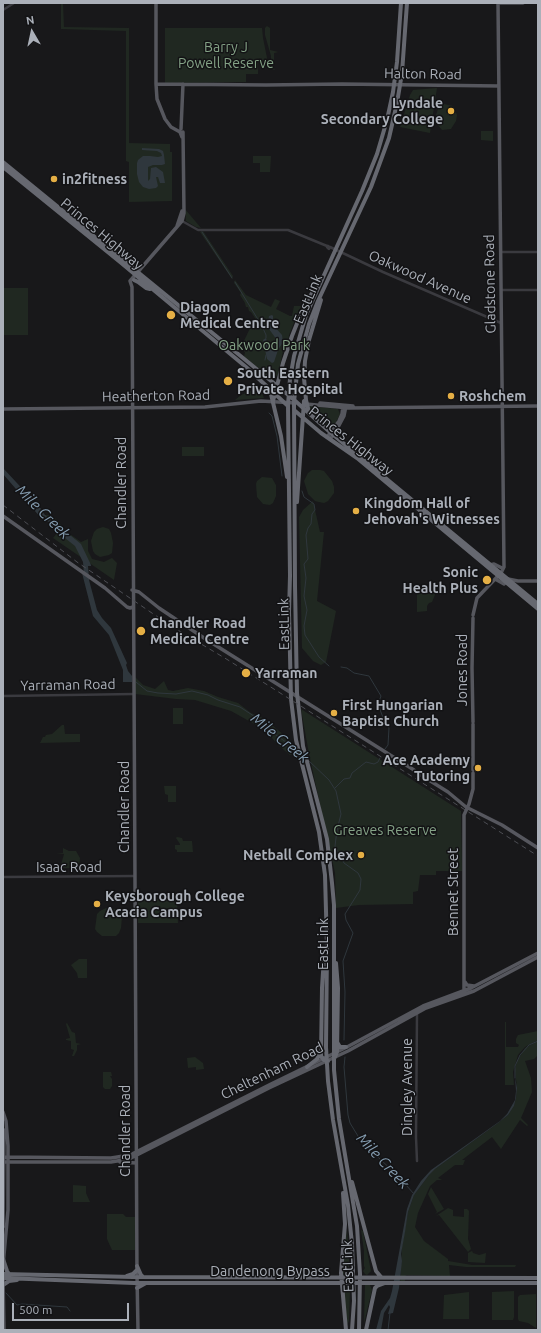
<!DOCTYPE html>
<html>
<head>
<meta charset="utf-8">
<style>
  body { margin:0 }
  #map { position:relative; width:541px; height:1333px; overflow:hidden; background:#18181a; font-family:Ubuntu,sans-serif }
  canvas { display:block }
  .frame { position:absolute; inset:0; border:4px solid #abb0b9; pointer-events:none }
  .north { position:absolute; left:12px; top:12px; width:40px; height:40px; -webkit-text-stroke:3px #131315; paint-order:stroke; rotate:351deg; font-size:11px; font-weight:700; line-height:16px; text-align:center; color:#abb0b9 }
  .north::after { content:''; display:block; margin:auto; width:14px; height:18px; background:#abb0b9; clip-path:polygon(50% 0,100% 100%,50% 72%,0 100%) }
  .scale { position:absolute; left:12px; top:1303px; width:117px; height:18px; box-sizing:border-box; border:2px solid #abb0b9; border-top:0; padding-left:5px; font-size:12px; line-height:14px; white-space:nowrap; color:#abb0b9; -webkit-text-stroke:3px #131315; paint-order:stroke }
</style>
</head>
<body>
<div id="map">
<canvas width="541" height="1333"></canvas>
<div class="frame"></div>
<div class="north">N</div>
<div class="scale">500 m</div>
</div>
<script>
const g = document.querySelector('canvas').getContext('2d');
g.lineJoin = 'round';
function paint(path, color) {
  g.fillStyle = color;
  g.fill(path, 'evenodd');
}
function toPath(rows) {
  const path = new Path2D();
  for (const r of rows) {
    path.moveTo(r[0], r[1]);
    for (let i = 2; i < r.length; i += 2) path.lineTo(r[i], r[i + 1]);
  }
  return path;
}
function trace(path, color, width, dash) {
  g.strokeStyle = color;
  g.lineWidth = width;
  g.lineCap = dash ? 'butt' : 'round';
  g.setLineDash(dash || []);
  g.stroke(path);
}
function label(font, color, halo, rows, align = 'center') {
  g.font = font + ' Ubuntu,sans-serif';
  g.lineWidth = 3;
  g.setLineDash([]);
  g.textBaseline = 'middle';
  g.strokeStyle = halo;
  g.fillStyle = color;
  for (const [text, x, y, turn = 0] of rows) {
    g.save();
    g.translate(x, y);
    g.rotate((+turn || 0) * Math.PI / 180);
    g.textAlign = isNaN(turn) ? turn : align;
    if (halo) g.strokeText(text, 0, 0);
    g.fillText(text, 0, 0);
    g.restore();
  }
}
paint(toPath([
  [61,3,63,3,64,27,129,28,129,143,170,144,170,152,172,152,172,201,129,202,129,162,126,161,126,31,61,29],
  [267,26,270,28,270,50,278,52,274,53,274,68,275,70,272,69,271,67,271,56,265,35,265,28],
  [165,28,262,28,263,38,268,63,258,63,258,74,246,74,246,82,165,83],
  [437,88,430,133,400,127,410,95,413,90],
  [444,104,453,106,457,115,456,121,451,129,442,130,436,123,436,115,438,109],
  [481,131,493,131,493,141,481,140],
  [253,156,271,156,270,172,260,172,260,163,253,163],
  [185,209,201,228,196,227,186,221],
  [203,231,233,276,232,279,200,232],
  [235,280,246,295,271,307,275,299,280,301,276,309,290,316,292,316,294,306,302,306,299,310,289,335,288,341,283,351,278,375,274,378,269,376,244,357,245,352,240,349,255,318,251,312,249,311,248,307,246,307,245,303,240,295,241,293,234,283],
  [3,288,28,288,28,335,3,335],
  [251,391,259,391,262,393,264,398,235,400,241,395],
  [309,406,338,409,340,414,334,426,331,427,327,426,312,413],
  [182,447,204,447,204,456,182,456],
  [312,470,320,470,324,471,332,481,334,487,334,493,328,501,324,503,319,502,315,501,308,494,304,481,308,473],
  [262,477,272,478,276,485,276,496,273,503,270,505,263,504,257,497,256,484,257,481],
  [313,501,320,532,324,532,317,601,336,611,326,662,321,665,313,661,302,648,299,517,303,510],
  [44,515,51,515,56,519,67,532,81,542,88,539,88,551,92,559,104,562,112,558,117,563,114,580,53,538,58,532],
  [103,527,109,529,111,533,113,543,112,553,109,555,100,557,95,554,93,551,91,541,94,532,97,529],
  [431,587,437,590,432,602,429,603,427,606,427,611,417,612,417,588],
  [135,677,143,685,155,689,164,681,168,690,173,691,188,688,204,691,218,697,238,703,251,713,265,719,292,742,295,754,290,755,278,745,265,730,231,711,195,700,176,699,135,694],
  [173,708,183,708,183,724,173,724],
  [301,709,461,811,462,871,436,871,436,875,420,875,418,891,413,892,413,904,359,905,336,908,335,873,309,754],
  [62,725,64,725,65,734,80,734,80,742,40,743,43,737,45,737,46,735,52,734],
  [164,786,176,786,176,802,168,802,168,795,165,794],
  [177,837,182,838,183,841,192,841,193,852,177,852,177,850,175,849,175,845,180,845,180,844,176,838],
  [63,848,69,851,76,851,80,858,79,868,60,868,64,854,56,853,63,853],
  [138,899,177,899,178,923,138,923],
  [106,908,115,909,121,913,122,916,121,928,119,933,116,936,102,936,97,932,95,929,97,914,100,911],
  [79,959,87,959,87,978,78,978,77,973,71,965],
  [505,1022,506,1022,506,1047,518,1047,519,1045,516,1043,516,1039,518,1035,538,1031,538,1040,525,1047,518,1055,513,1072,514,1085,505,1085],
  [67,1023,72,1032,75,1033,76,1043,81,1044,77,1045,77,1050,74,1056,72,1056,74,1050,71,1049,71,1041,66,1040,66,1039,70,1038,66,1024],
  [538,1041,538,1055,534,1059,525,1061,531,1078,532,1092,521,1118,528,1125,527,1126,520,1120,501,1149,492,1137,462,1160,465,1160,463,1165,455,1165,438,1178,442,1180,437,1180,430,1186,418,1213,415,1227,424,1241,448,1259,448,1261,472,1265,516,1265,515,1267,466,1267,449,1265,450,1276,406,1275,404,1285,400,1285,402,1246,408,1212,414,1195,429,1175,435,1169,498,1123,508,1115,514,1106,516,1098,517,1088,515,1070,517,1061,525,1048],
  [195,1057,203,1063,204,1069,196,1070,196,1067,188,1068,187,1058],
  [103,1072,111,1072,112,1076,110,1076,112,1079,112,1086,110,1089,105,1089,103,1087],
  [73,1185,86,1186,86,1193,90,1202,73,1202],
  [431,1187,444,1209,435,1214,437,1212,428,1194],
  [448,1208,453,1210,453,1216,464,1217,464,1209,467,1209,469,1211,468,1239,471,1249,468,1252,439,1215,436,1216],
  [107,1214,123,1214,126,1217,135,1217,135,1250,112,1250,107,1239],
  [347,1229,349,1256,349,1269,348,1276,342,1274],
  [361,1230,363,1231,371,1271,367,1275,365,1274,363,1271,365,1268,364,1266,364,1251],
  [472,1251,473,1253,479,1255,486,1253,485,1263,468,1262,468,1253],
  [365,1284,370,1285,372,1290,364,1323],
  [343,1285,348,1285,352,1288,350,1292,349,1321,347,1325],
  [514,1291,514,1317,513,1320,492,1320,492,1292],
  [469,1292,469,1319,443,1319,444,1295],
  [536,1294,536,1328,528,1323,519,1321,518,1319,518,1297,520,1295]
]), '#202821');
paint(toPath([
  [142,148,159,149,163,151,164,155,165,164,162,165,153,165,148,167,148,181,150,179,151,168,156,167,163,172,165,183,160,183,158,177,156,177,158,186,156,188,149,189,143,187,139,182,137,174,137,163,138,160,143,156,150,156,158,157,162,156,161,153,157,151,142,150],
  [272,315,273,316,273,325,282,335,283,342,278,350,274,362,272,363,267,359,263,340,266,338,268,345,274,349,278,344,277,340,269,329,268,322,269,316],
  [3,468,43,511,44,514,81,544,91,565,91,566,88,566,89,578,90,579,89,580,97,610,102,618,111,628,127,663,126,665,128,671,132,676,132,682,123,682,123,670,109,635,93,616,82,573,84,574,83,562,75,546,65,538,53,524,41,518,3,474],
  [515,1077,517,1088,516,1098,514,1106,508,1115,498,1123,435,1169,429,1175,414,1195,408,1212,405,1232,401,1254,402,1261,399,1288,393,1313,388,1314,390,1307,389,1305,384,1313,381,1330,376,1330,381,1311,390,1298,392,1291,407,1209,412,1195,421,1181,431,1170,500,1121,507,1114,515,1100,516,1091]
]), '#2f373d');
trace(toPath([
  [202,232,232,278],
  [235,282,262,326,266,335,266,338],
  [265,360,266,355],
  [269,413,272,416,277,436,282,476],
  [302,491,304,497,314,504,315,510,312,514,311,524,308,528,306,535,308,559,304,564,306,578,304,596,307,610,304,626,305,635,319,657,329,666],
  [341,667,347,668,354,673,369,676,381,696,378,704,382,715,389,728,388,745,385,749],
  [136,682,147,691,158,693,176,694,192,691,208,695,218,700,240,707,269,726,276,735,297,750],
  [308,760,329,780,336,791,341,814,337,830,335,846,344,863,358,873,361,879,360,890,345,914,346,920,353,933,343,961,345,992,344,1040],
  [335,788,344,779,350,778,352,773,366,762,374,764,378,762,380,758],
  [345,1057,344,1067,348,1115,350,1123,361,1141,398,1176,414,1194],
  [515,1078,515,1066,520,1055,529,1045,538,1041],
  [6,1293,17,1305,22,1304,67,1307,70,1311],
  [388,1330,390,1313]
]), '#2f373d', 1);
trace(toPath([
  [3,10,14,3],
  [182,221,198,230,288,230,327,246],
  [328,246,330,247,329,249,327,247,328,246],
  [330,247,383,272,501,323],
  [501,252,538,252],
  [501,290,538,290],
  [3,696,134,694],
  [3,877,135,876],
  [417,1014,416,1137,417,1161]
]), '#3a3a3f', 2.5);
trace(toPath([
  [156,3,156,84,157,99,165,119,171,127,180,132,182,137],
  [498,3,504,567,501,573],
  [498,3,523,3],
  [156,84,266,85,342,84,499,86],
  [181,129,183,84],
  [177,226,182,211],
  [320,403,353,406],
  [306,404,349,408,538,406],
  [3,409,205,407,261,401,295,403],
  [327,437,339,421,342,414,343,406],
  [330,439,336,431,344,416,346,406],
  [3,516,105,588,127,607,130,608,133,607],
  [490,565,494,564,502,568],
  [495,579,504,584,505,583],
  [508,579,518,581,538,581],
  [132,590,139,592,159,608,204,638,414,770],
  [473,615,477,598,497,577],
  [473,722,472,668,473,618],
  [473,724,473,770],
  [416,772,448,792,466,807,502,825,538,848],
  [465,982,467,985,474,986],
  [464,991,464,815,469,804,473,789,473,773],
  [3,1112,6,1121,8,1146,8,1210,3,1266],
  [3,1157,111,1158,130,1155,271,1084,347,1047,423,1006,471,988,538,953],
  [3,1162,111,1162,129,1159,269,1088,348,1051,426,1008,474,991,538,957],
  [120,1162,136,1163],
  [3,1227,4,1130],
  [3,1275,4,1330],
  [138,1330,137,1275,132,287,130,281,182,221,184,213,183,132]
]), '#56575e', 3.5);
trace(toPath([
  [3,162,292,398,331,433,538,604],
  [3,167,120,262,246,367,288,406],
  [134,280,138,282,146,288,150,289],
  [270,390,281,436,287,477],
  [273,401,283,363,292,336,300,316,312,293],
  [294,410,321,433,357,458,538,609],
  [309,412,306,400,304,378,305,361,309,340,321,300],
  [297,502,304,401,306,400],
  [324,957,322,988,321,1056,324,1060,328,1061],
  [337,1042,340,1047,346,1047],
  [335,1057,337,1052,338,988,336,963],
  [307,1067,317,1059,320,1053],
  [352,1182,376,1271,381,1277],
  [343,1193,345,1224,341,1273,346,1330],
  [3,1259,7,1271,9,1274],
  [137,1266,141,1275,143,1277],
  [3,1274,133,1277,538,1278],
  [127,1276,133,1274,137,1270],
  [3,1278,134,1283,538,1283],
  [3,1285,9,1281,17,1280],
  [137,1288,146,1283],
  [352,1330,354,1301,352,1244,348,1205,333,1120,328,1081,326,1047,327,947,325,875,319,832,296,740,291,699,289,612,290,576,288,405,290,379,294,356,306,315,362,191,377,154,387,120,393,92,397,62,401,3],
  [359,1330,360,1274,357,1226,339,1119,334,1070,334,905,332,883,327,839,303,746,297,693,295,586,294,402,298,364,309,324,318,301,371,187,389,138,397,103,402,73,407,3],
  [366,1330,375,1288,377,1286,385,1283]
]), '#666870', 4);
trace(toPath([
  [3,505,77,562,171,626,228,660,538,856]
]), '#4d4e54', 1, [5, 4]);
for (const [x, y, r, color] of [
  [451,111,4,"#e5af45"],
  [54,179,4,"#e5af45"],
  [171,315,5,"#e5af45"],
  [228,381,5,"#e5af45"],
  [451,396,4,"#e5af45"],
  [356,511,4,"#e5af45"],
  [487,580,5,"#e5af45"],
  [141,631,5,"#e5af45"],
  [246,673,5,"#e5af45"],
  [334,713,4,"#e5af45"],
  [478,768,4,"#e5af45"],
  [361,855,4,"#e5af45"],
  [97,904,4,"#e5af45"]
]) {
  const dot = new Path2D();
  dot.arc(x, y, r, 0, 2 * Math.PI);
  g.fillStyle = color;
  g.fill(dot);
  trace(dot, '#131315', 1.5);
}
label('14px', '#84a286', '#131315', [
  ["Barry J",226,47],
  ["Powell Reserve",226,63],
  ["Oakwood Park",264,345],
  ["Greaves Reserve",385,830]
]);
label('14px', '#abb0b9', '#131315', [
  ["Halton Road",423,74,1],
  ["Princes Highway",102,234,40],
  ["Oakwood Avenue",420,277,24],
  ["Gladstone Road",490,284,-91],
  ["EastLink",308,299,-67],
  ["Heatherton Road",156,396,-1],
  ["Princes Highway",351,441,38],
  ["Chandler Road",121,483,-90],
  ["EastLink",284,624,-91],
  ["Jones Road",462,670,-90],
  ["Yarraman Road",68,685,-1],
  ["Chandler Road",124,807,-90],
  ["Isaac Road",69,867],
  ["Bennet Street",453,892,-90],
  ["EastLink",323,944,-90],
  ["Cheltenham Road",272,1071,-26],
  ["Dingley Avenue",407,1087,-90],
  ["Chandler Road",125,1131,-90],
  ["EastLink",348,1266,-92],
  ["Dandenong Bypass",270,1271]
]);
label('bold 14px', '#abb0b9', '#131315', [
  ["Lyndale",443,103,"right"],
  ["Secondary College",443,119,"right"],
  ["in2fitness",62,179],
  ["Diagom",180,307],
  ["Medical Centre",180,323],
  ["South Eastern",237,373],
  ["Private Hospital",237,389],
  ["Roshchem",459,396],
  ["Kingdom Hall of",364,503],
  ["Jehovah's Witnesses",364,519],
  ["Sonic",478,572,"right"],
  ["Health Plus",478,588,"right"],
  ["Chandler Road",150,623],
  ["Medical Centre",150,639],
  ["Yarraman",255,673],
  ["First Hungarian",342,705],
  ["Baptist Church",342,721],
  ["Ace Academy",470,760,"right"],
  ["Tutoring",470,776,"right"],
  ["Netball Complex",353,855,"right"],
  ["Keysborough College",105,896],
  ["Acacia Campus",105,912]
], 'left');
label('italic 15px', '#859db1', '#131315', [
  ["Mile Creek",43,512,45],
  ["Mile Creek",280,738,39],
  ["Mile Creek",383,1161,47]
]);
</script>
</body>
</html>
